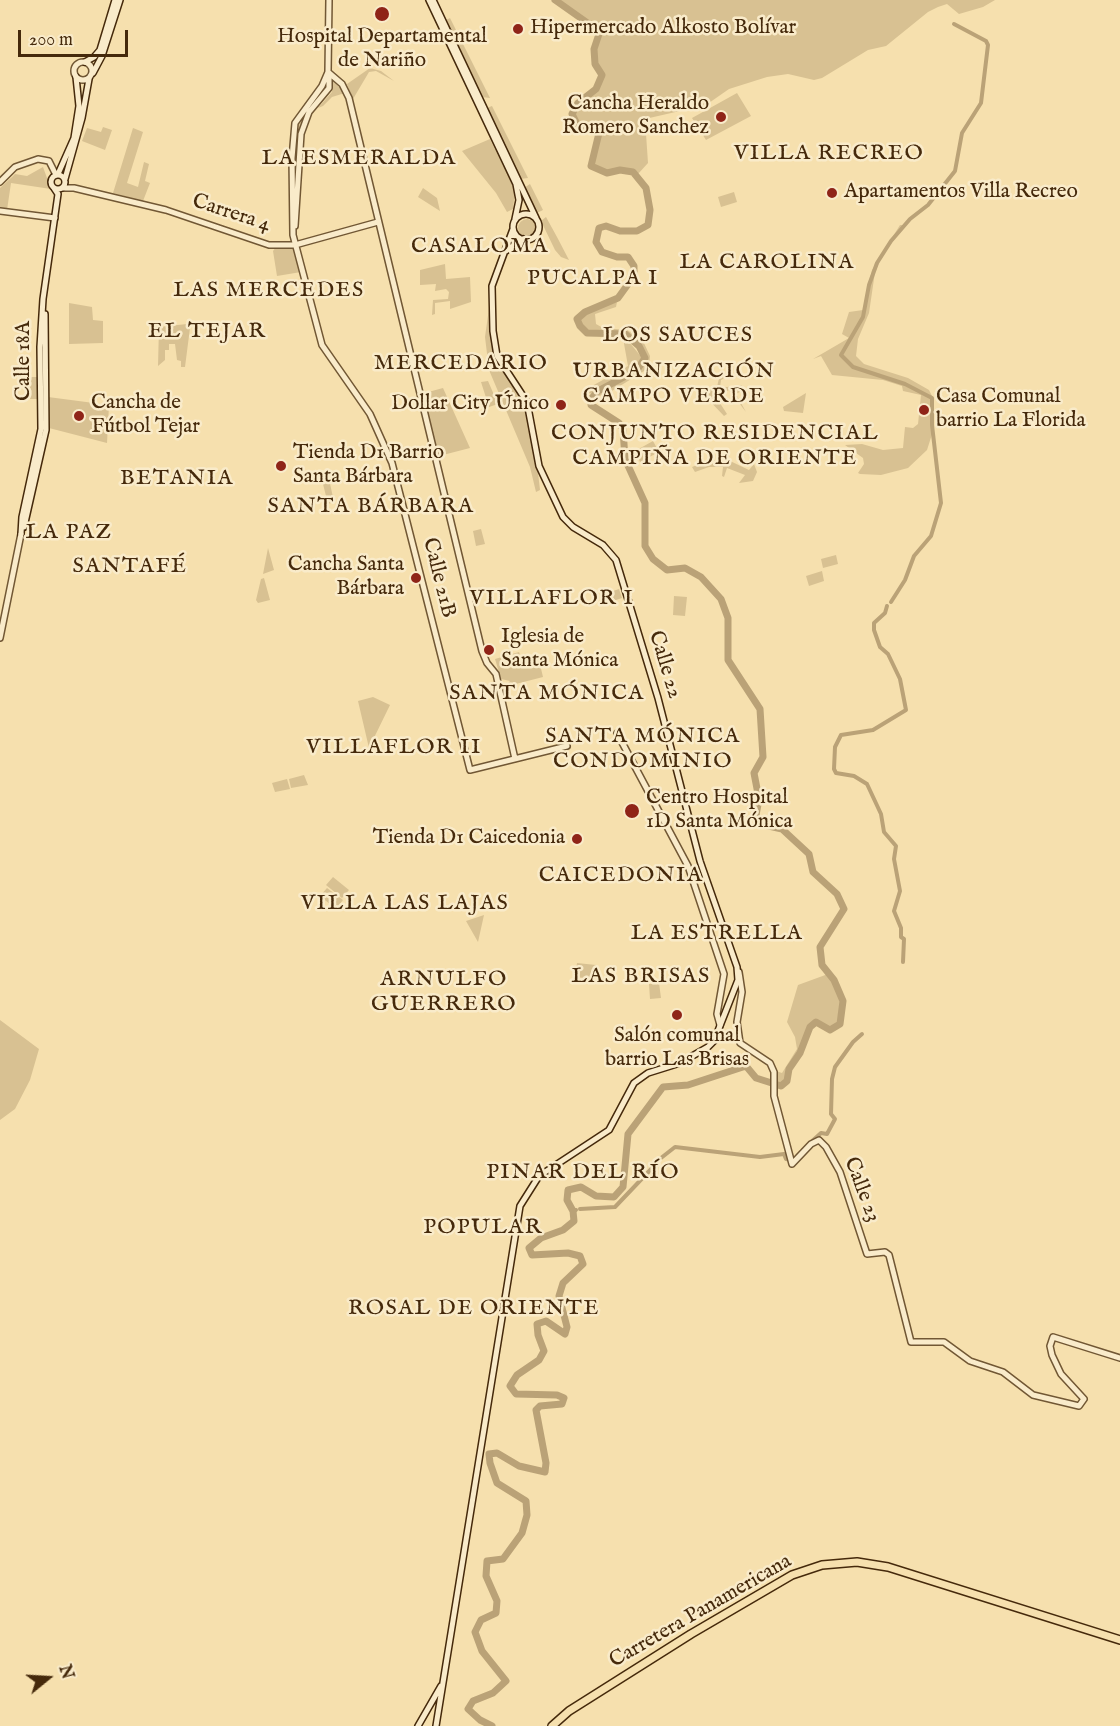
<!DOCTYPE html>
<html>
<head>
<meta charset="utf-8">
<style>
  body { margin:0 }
  #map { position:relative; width:1120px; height:1726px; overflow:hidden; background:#f6e0ae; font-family:"IM FELL English",serif }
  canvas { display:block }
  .north { position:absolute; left:18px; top:1648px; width:60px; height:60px; -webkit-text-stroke:4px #f9ebca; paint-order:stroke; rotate:72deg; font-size:16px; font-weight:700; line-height:24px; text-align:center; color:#45290b }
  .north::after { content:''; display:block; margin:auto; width:21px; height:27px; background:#45290b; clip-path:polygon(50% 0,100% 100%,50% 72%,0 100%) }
  .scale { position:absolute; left:18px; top:30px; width:110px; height:27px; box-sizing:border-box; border:3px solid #45290b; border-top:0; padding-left:8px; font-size:18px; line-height:21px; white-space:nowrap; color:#45290b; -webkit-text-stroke:4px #f9ebca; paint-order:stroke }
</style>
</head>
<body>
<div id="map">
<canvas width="1120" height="1726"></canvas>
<div class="north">N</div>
<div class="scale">200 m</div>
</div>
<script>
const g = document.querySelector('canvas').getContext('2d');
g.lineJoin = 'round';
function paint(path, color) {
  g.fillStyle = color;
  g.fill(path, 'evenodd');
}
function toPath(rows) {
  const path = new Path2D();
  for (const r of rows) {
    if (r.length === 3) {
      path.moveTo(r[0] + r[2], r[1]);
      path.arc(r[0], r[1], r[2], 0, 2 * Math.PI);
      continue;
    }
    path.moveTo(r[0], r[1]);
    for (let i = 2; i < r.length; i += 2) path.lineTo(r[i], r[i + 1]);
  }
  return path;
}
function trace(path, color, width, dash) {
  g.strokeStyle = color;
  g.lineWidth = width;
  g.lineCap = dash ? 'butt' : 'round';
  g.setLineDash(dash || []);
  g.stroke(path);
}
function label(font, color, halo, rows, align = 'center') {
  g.font = font + ' "IM FELL English",serif';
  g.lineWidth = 5;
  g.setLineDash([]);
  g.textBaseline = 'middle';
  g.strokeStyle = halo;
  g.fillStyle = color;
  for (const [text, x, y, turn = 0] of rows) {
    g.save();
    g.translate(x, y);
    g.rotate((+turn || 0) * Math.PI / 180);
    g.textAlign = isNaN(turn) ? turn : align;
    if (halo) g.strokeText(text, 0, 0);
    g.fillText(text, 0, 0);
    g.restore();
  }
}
paint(toPath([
  [555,0,995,0,983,7,959,14,947,4,938,7,928,12,886,46,868,50,822,78,814,80,788,74,767,77,729,89,706,105,645,119,648,163,638,174,620,170,607,173,591,166,599,133,578,126,572,114,580,102,596,89,602,75,595,64,594,49,600,31,597,25,589,24],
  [450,18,490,98,482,97,480,94,446,20],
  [370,68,381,71,394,81,376,71,369,72,353,99,347,84],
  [328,77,328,85,302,118,294,218,296,125],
  [333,81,345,93,332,97,323,106,318,108,332,92],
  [737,93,751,116,706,140,692,118],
  [492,106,528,178,520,179,487,108],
  [103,127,112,130,105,150,82,141,87,128,101,132],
  [133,128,143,132,127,183,138,187,144,162,149,164,145,181,150,183,143,201,113,193],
  [490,139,515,190,513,209,507,212,496,193,462,151],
  [43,167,51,189,11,183,7,210,0,208,0,188,12,177,15,174,27,176],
  [530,184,543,210,537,213,524,188],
  [423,188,437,198,440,211,418,197],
  [734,192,737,202,721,207,718,197],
  [546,217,557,237,569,260,561,257,555,250,541,221],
  [527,228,9],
  [900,225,905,225,882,256,875,272,869,313,858,339,856,356,864,364,908,378,929,390,933,398,931,410,934,428,927,450,908,468,881,475,860,474,858,473,864,464,863,458,845,445,862,444,883,450,903,448,905,427,913,428,918,424,921,395,903,391,902,386,883,380,832,375,821,356,813,359,849,338,842,334,849,312,863,310,872,270],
  [276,247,294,247,301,272,277,276,273,251],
  [445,264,446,279,470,277,471,302,450,309,450,301,435,303,435,314,432,315,433,300,448,299,449,292,446,289,435,291,436,284,420,285,420,270],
  [490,301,494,360,520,391,525,403,536,455,540,490,536,492,530,467,489,370,485,337],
  [617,302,616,307,595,314,596,324,603,328,627,330,643,341,650,356,649,368,607,394,598,396,598,393,637,372,646,359,640,345,625,333,587,332,581,324,580,319,585,313],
  [69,303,92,307,93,320,103,321,103,343,69,344],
  [187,324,190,328,185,367,181,367,181,361,177,360,175,344,169,344,169,350,165,350,165,360,158,366,159,327],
  [625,337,643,359,635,371,592,394,583,391,628,366,623,338],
  [720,374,728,376,721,380,720,388,741,385,745,389,736,394,746,412,729,390,716,397,727,414,724,416,705,396,704,390,717,387],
  [27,377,38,377,39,399,27,399],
  [488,381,498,404,489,407,481,382],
  [443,388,470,448,439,456,421,394],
  [806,393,803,413,784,411,783,407],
  [48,397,109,405,107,443,49,428],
  [653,441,659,452,640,462,635,451],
  [725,451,729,452,728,460,749,470,754,464,757,472,753,481,739,483,745,475,727,468,724,477,722,476,723,467,709,467,695,472,692,467,707,461,724,460],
  [329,479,334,502,328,504,322,480],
  [481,529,485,544,476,546,473,531],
  [268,548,274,570,263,574],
  [836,555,838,564,823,568,821,559],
  [822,571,824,581,809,586,806,576],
  [264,578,270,600,258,603,256,600,261,579],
  [619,589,622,598,604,604,601,595],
  [674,596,687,597,685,616,673,615],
  [519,652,522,660,538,656,543,677,504,687,510,681,501,679,495,659],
  [373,697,390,705,369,748,358,701],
  [304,775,308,785,291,788,289,779],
  [287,779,290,789,275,792,272,783],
  [333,877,349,890,342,898,326,885],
  [327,888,343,900,336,909,320,896],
  [484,915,478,942,466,921],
  [577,963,596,965,595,979,575,977],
  [828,974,842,1001,838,1024,830,1029,817,1020,809,1025,799,1052,788,1067,785,1080,781,1084,777,1083,776,1071,782,1073,797,1049,795,1037,787,1022,798,985],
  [659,983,661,998,650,999,649,984],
  [0,1020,39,1049,30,1080,15,1109,0,1120]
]), '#d8c192');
trace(toPath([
  [891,602,905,580,914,556,931,536,941,503,932,425,932,398,905,384,853,367,841,355,863,317,869,285,877,263,891,241,910,219,928,205,955,171,962,133,981,103,988,45,986,41,954,24],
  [887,606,885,613,874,623,874,630,880,647,888,654,900,679,906,710,873,730,841,735,835,747,834,769,836,773,854,776,867,784,881,814,884,832,896,846,894,859,900,891,894,911,901,928,901,937,904,939,903,962],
  [810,1143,821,1133,827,1134,835,1119,831,1114,832,1079,835,1067,853,1042,862,1034],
  [661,1158,675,1147,760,1157,784,1154,786,1159,792,1160],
  [580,1209,615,1207,654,1166],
  [573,1211,576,1210]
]), '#baa277', 4);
trace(toPath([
  [492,1726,480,1720,468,1709,473,1701,493,1693,506,1681,482,1651,475,1632,481,1620,496,1613,497,1601,486,1576,487,1561,503,1559,522,1533,527,1515,526,1501,497,1483,490,1463,489,1454,497,1453,519,1466,545,1472,546,1463,536,1410,540,1406,562,1404,564,1398,557,1395,516,1394,510,1386,517,1375,539,1360,544,1351,538,1335,537,1324,546,1321,565,1334,567,1327,559,1296,563,1283,583,1264,580,1256,568,1253,532,1255,529,1248,541,1238,563,1230,574,1221,573,1211,567,1200,568,1190,581,1187,596,1196,614,1197,623,1187,628,1134,663,1087,688,1085,746,1066,756,1078,781,1086,787,1081,789,1069,800,1053,810,1027,816,1022,830,1030,840,1024,843,1001,834,980,822,965,820,947,844,909,837,894,813,872,809,854,782,829,760,824,756,815,759,799,754,773,763,757,760,709,728,660,728,618,721,599,701,577,685,568,667,570,653,559,645,546,645,503,625,459,623,429,619,423,591,405,591,399,598,391,637,370,645,358,639,346,625,334,587,333,580,326,577,319,585,312,618,298,634,276,634,266,628,257,617,257,602,252,596,242,599,228,606,226,620,231,637,231,648,225,650,210,646,188,633,172,620,170,607,173,591,166,599,133,578,126,572,114,578,103,596,89,602,75,595,64,594,49,600,31,597,25,589,24,555,0]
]), '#baa277', 7);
const tertiary = toPath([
  [329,0,328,72,322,86,295,123,292,158,293,235,322,345,370,414,392,463,470,770,567,746],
  [83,71,9],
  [328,72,342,84,349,98,482,651,487,663,496,674,515,759],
  [0,182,15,167,38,159,49,161,56,175],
  [62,188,74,188,166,210,269,245,295,245,378,222],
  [0,211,55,218],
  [295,226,301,134,309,112,329,88,329,74],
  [0,638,21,534],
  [617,733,688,866,724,974,717,1014,720,1025],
  [739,972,742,992,737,1022,740,1043,770,1063,774,1072,774,1096,792,1164,811,1144,819,1140,826,1147,840,1172,867,1254,885,1252,889,1255,911,1342,944,1342,970,1361,1003,1372,1033,1395,1079,1406,1084,1399,1061,1374,1052,1355,1050,1346,1053,1337,1120,1358]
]);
const secondary = toPath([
  [429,0,516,184,519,200,515,219],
  [433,0,536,218],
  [85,62,94,57,100,50,115,0],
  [93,73,102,56,120,0],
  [58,174,74,138,79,106,76,77],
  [58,182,7],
  [65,179,82,118,89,79],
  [526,227,13],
  [506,251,523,239],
  [24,527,46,430,45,314],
  [21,534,22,517,41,429,40,347,43,299,58,194,54,188],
  [418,1726,441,1686],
  [436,1726,520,1206,539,1176,609,1130,634,1083,648,1073,680,1063,708,1047,714,1041,738,980,737,967,700,861,658,698,616,560,603,545,573,527,563,517,539,466,527,402,497,356,493,331,492,286,513,229]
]);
const trunk = toPath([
  [552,1726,569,1711,691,1634,792,1575,822,1565,857,1562,888,1567,1120,1640]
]);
trace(tertiary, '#715734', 8);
trace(secondary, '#45290b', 8);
trace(trunk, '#45290b', 10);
trace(tertiary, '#f9ebca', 5);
trace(secondary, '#f9ebca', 5);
trace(trunk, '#f6e0ae', 7);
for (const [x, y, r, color] of [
  [382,14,8,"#8f2418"],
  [518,29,6,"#8f2418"],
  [721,117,6,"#8f2418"],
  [832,193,6,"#8f2418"],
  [561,405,6,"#8f2418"],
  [924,410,6,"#8f2418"],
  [79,416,6,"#8f2418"],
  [281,466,6,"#8f2418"],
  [416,578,6,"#8f2418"],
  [489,650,6,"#8f2418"],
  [632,811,8,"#8f2418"],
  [577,839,6,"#8f2418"],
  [677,1015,6,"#8f2418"]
]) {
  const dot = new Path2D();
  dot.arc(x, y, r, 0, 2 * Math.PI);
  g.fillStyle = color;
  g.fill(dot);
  trace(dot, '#f9ebca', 2);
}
label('21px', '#45290b', '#f9ebca', [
  ["Hipermercado Alkosto Bolívar",530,29],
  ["Hospital Departamental",382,38,"center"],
  ["de Nariño",382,62,"center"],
  ["Cancha Heraldo",709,105,"right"],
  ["Romero Sanchez",709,129,"right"],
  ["Apartamentos Villa Recreo",844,193],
  ["Casa Comunal",936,398],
  ["barrio La Florida",936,422],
  ["Cancha de",91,404],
  ["Fútbol Tejar",91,428],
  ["Dollar City Único",549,405,"right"],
  ["Tienda D1 Barrio",293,454],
  ["Santa Bárbara",293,478],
  ["Cancha Santa",404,566,"right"],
  ["Bárbara",404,590,"right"],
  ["Iglesia de",501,638],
  ["Santa Mónica",501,662],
  ["Centro Hospital",646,799],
  ["1D Santa Mónica",646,823],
  ["Tienda D1 Caicedonia",565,839,"right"],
  ["Salón comunal",677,1037,"center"],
  ["barrio Las Brisas",677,1061,"center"]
], 'left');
label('21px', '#45290b', '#f9ebca', [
  ["Carrera 4",231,214,18],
  ["Calle 18A",25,361,-90],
  ["Calle 21B",438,578,76],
  ["Calle 22",664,665,73],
  ["Calle 23",861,1190,69],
  ["Carretera Panamericana",701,1612,-30]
]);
g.letterSpacing = '1.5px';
label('22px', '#45290b', '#f9ebca', [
  ["VILLA RECREO",829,154],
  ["LA ESMERALDA",359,159],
  ["CASALOMA",480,247],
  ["LA CAROLINA",767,263],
  ["PUCALPA I",593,279],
  ["LAS MERCEDES",269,291],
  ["EL TEJAR",207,332],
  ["LOS SAUCES",678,336],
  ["MERCEDARIO",461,364],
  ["URBANIZACIÓN",674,372],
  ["CAMPO VERDE",674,397],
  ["CONJUNTO RESIDENCIAL",715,434],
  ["CAMPIÑA DE ORIENTE",715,459],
  ["BETANIA",177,479],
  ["SANTA BÁRBARA",371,507],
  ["LA PAZ",69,533],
  ["SANTAFÉ",130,567],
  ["VILLAFLOR I",552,599],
  ["SANTA MÓNICA",547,694],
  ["SANTA MÓNICA",643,737],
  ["CONDOMINIO",643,762],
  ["VILLAFLOR II",394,748],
  ["CAICEDONIA",621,876],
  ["VILLA LAS LAJAS",405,904],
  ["LA ESTRELLA",717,934],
  ["LAS BRISAS",641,977],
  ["ARNULFO",444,980],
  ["GUERRERO",444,1005],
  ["PINAR DEL RÍO",583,1173],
  ["POPULAR",483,1228],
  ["ROSAL DE ORIENTE",474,1309]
]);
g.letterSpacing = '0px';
</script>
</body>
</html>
